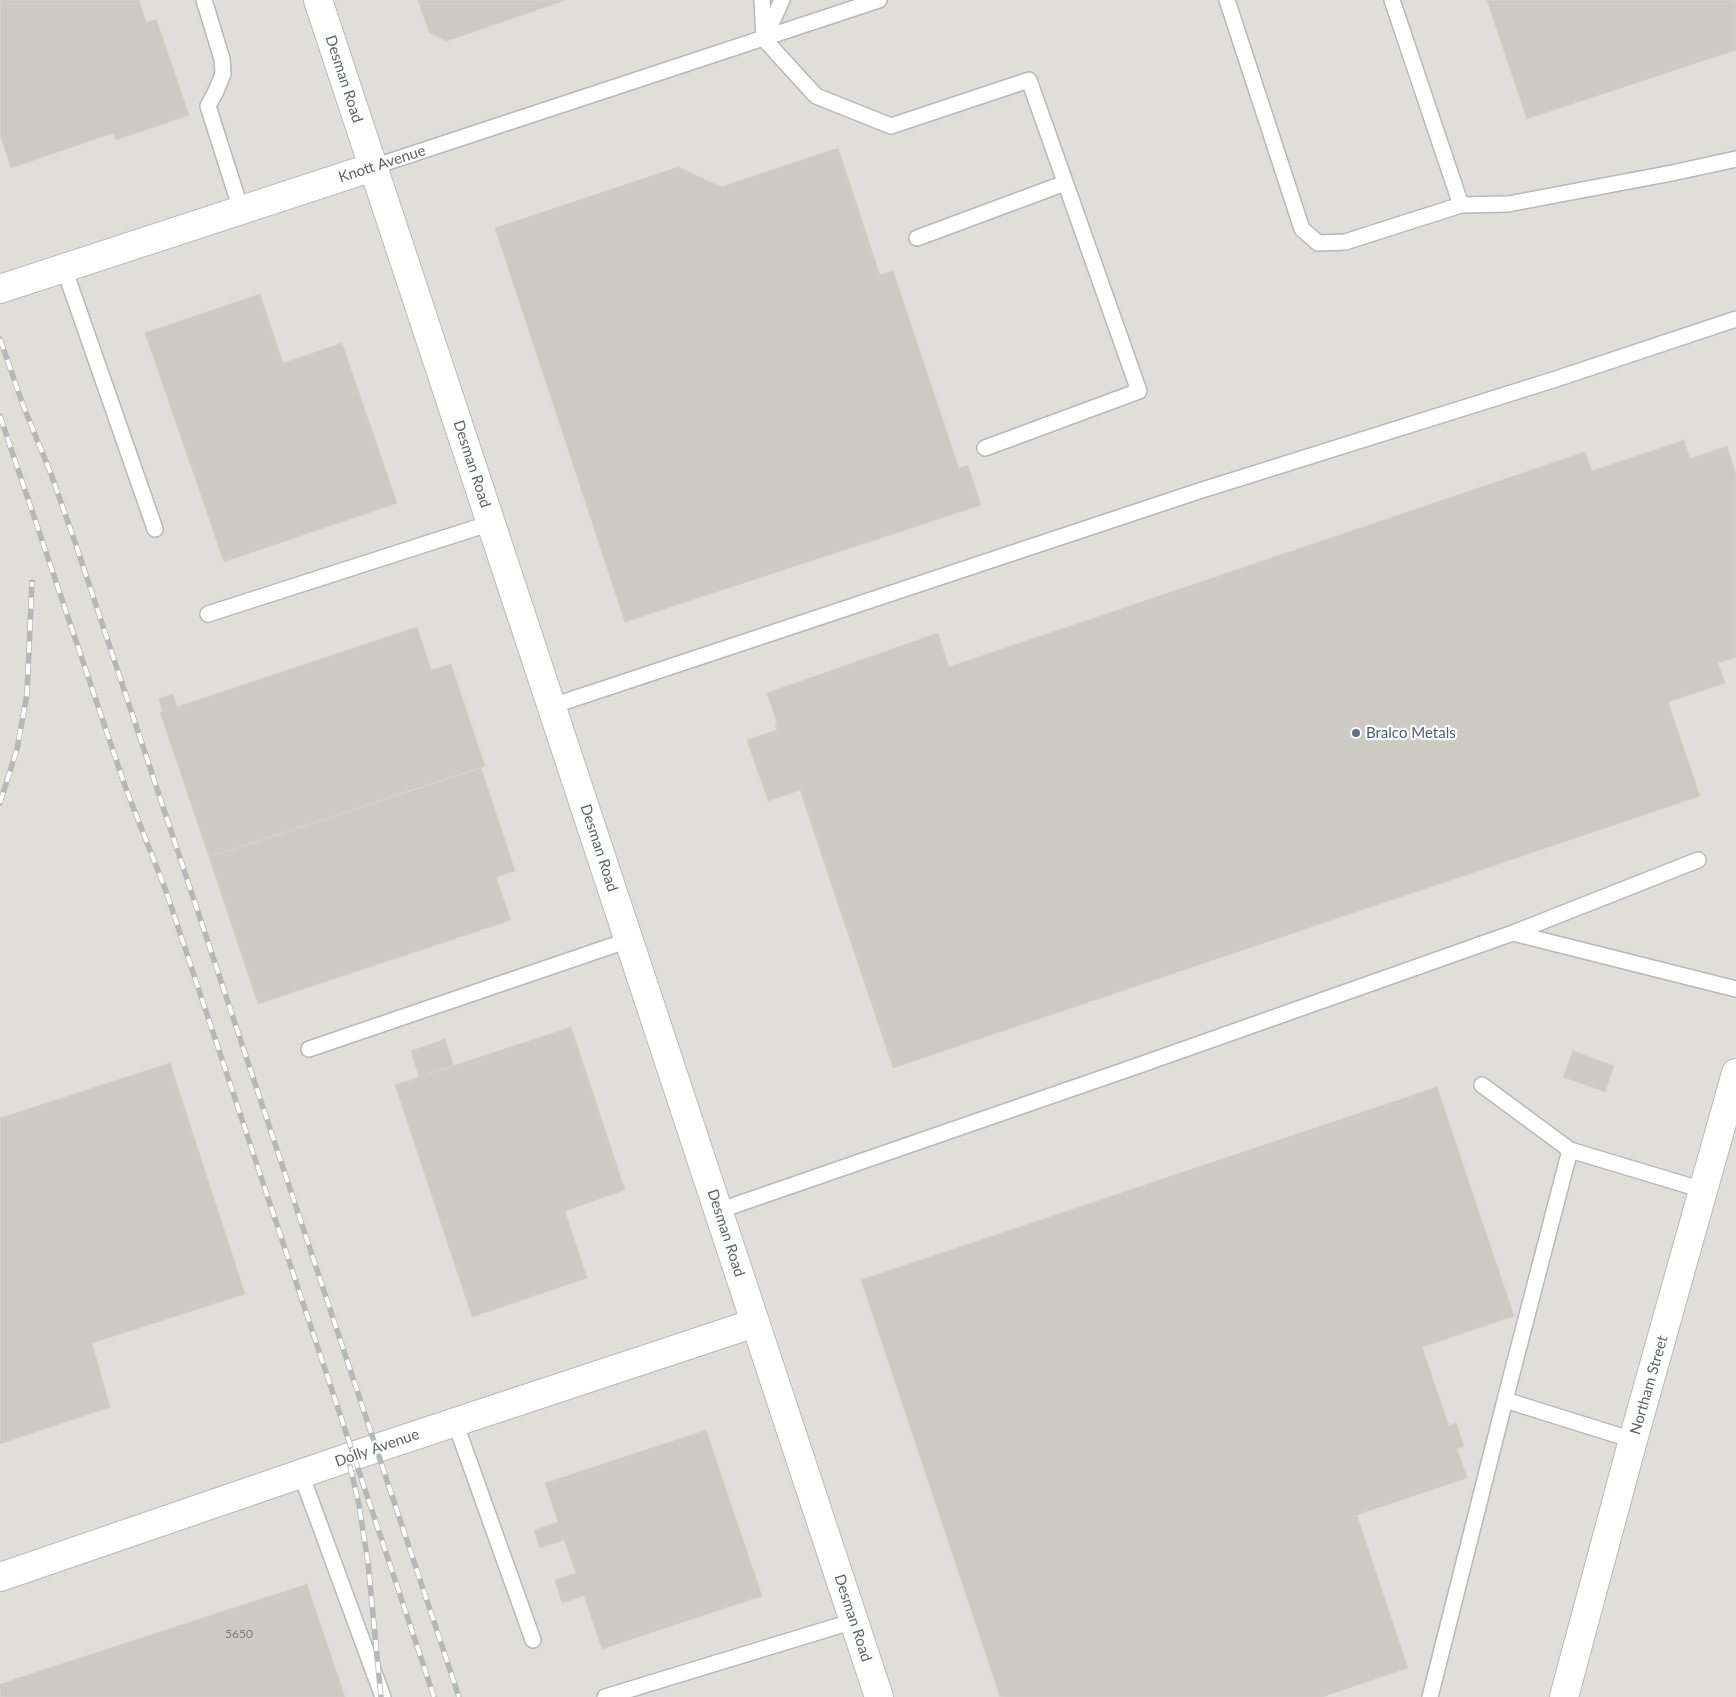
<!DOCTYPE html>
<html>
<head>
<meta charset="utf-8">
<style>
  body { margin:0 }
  canvas { display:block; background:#f1efe8 }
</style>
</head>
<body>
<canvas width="1736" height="1697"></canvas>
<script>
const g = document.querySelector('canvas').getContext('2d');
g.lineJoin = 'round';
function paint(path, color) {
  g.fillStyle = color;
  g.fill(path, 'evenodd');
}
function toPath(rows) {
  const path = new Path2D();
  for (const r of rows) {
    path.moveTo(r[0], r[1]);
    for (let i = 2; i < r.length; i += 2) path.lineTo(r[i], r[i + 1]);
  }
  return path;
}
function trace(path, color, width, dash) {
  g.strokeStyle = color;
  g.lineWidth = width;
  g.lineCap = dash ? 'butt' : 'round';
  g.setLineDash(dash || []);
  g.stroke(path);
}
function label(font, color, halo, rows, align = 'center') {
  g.font = font + ' Lato,sans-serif';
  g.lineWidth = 4.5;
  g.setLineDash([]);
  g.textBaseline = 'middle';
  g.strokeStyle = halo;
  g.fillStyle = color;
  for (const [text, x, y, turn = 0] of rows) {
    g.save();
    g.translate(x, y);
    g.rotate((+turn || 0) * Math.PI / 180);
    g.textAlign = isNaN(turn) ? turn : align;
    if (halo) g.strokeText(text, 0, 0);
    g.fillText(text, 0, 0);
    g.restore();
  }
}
paint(toPath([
  [0,0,1736,0,1736,1697,0,1697]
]), '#e0deda');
const building = toPath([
  [0,0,139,0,146,23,156,19,189,115,116,140,113,133,11,168,0,135,0,0],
  [418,0,566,0,447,41,429,32,418,0],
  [1487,0,1736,0,1736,50,1527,119,1487,0],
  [838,148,880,275,893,271,959,468,968,465,981,505,625,622,495,228,678,167,721,187,838,148],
  [260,294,283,363,342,343,397,503,224,562,145,333,260,294],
  [1684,440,1690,459,1727,446,1736,474,1736,657,1718,663,1725,683,1668,702,1700,796,893,1068,800,790,768,801,747,740,777,730,775,724,777,723,767,693,938,633,949,667,1585,452,1592,471,1684,440],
  [417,627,431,670,451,664,485,766,209,857,160,712,163,712,159,699,173,694,177,707,417,627],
  [481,768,515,871,496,877,511,920,258,1004,209,857,481,768],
  [571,1027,625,1190,565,1211,587,1278,472,1317,395,1085,571,1027],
  [445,1039,454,1066,419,1077,411,1051,445,1039],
  [1573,1051,1614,1066,1605,1092,1563,1077,1573,1051],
  [170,1063,245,1294,92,1343,110,1407,0,1444,0,1118,170,1063],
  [1437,1087,1514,1316,1422,1347,1449,1426,1456,1423,1464,1446,1457,1449,1467,1478,1357,1515,1408,1668,1322,1697,1000,1697,861,1280,1437,1087],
  [706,1430,762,1596,602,1649,584,1596,562,1603,555,1580,576,1573,564,1540,540,1548,534,1530,558,1522,545,1483,706,1430],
  [307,1584,345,1697,0,1697,0,1684,307,1584]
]);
paint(building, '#cccac5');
trace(building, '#d6d1c6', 1);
const lane = toPath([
  [204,0,222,59,223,74,216,91,208,106,241,210],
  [762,0,764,39,816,96,891,126,1029,80,1139,391,985,448],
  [1227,0,1302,229,1318,243,1345,242,1461,205,1508,204,1672,173,1736,159],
  [1392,0,1461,205],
  [766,35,782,0],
  [373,167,879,0],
  [917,238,1065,183],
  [64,268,155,529],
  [208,614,491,523],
  [552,706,1199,491,1556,379,1736,319],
  [1513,933,1698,860],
  [309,1049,629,940],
  [1482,1085,1570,1150,1703,1190],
  [1570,1150,1505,1400,1633,1440],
  [718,1211,1137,1066,1513,933,1736,989],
  [455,1422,533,1640],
  [301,1474,383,1697],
  [605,1697,854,1621],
  [1430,1697,1505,1400]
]);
const street = toPath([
  [0,1577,347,1458,755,1323]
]);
const secondary = toPath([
  [318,0,879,1697],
  [0,289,373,167],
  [1564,1697,1633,1440,1736,1073]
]);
trace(lane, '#b5b8bc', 18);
trace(street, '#b5b8bc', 30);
trace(secondary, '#b6babf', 30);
trace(lane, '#fff', 15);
trace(street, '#fff', 28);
trace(secondary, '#fff', 28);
const rail = toPath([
  [0,339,23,405,51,474,75,542,459,1697],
  [0,416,126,789,166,891,434,1697],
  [0,803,17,749,27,694,32,582],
  [350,1466,359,1505,368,1563,381,1697]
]);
trace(rail, '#b6b7b8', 5.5);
trace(rail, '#fff', 4, [11]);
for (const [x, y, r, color] of [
  [1356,733,5,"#5c6f8a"]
]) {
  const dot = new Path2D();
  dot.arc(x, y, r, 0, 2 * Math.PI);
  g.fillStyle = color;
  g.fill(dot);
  trace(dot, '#fff', 2);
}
label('12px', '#7a7d7f', null, [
  ["5650",239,1634]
]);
label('15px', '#5f6368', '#fff', [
  ["Desman Road",344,79,72],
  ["Knott Avenue",382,164,-18],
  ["Desman Road",472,464,72],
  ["Desman Road",599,848,72],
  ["Desman Road",726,1233,72],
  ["Northam Street",1649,1385,-74],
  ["Dolly Avenue",377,1448,-19],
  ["Desman Road",853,1618,72]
]);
label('15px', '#4e5e75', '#fff', [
  ["Bralco Metals",1366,733]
], 'left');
</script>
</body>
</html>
